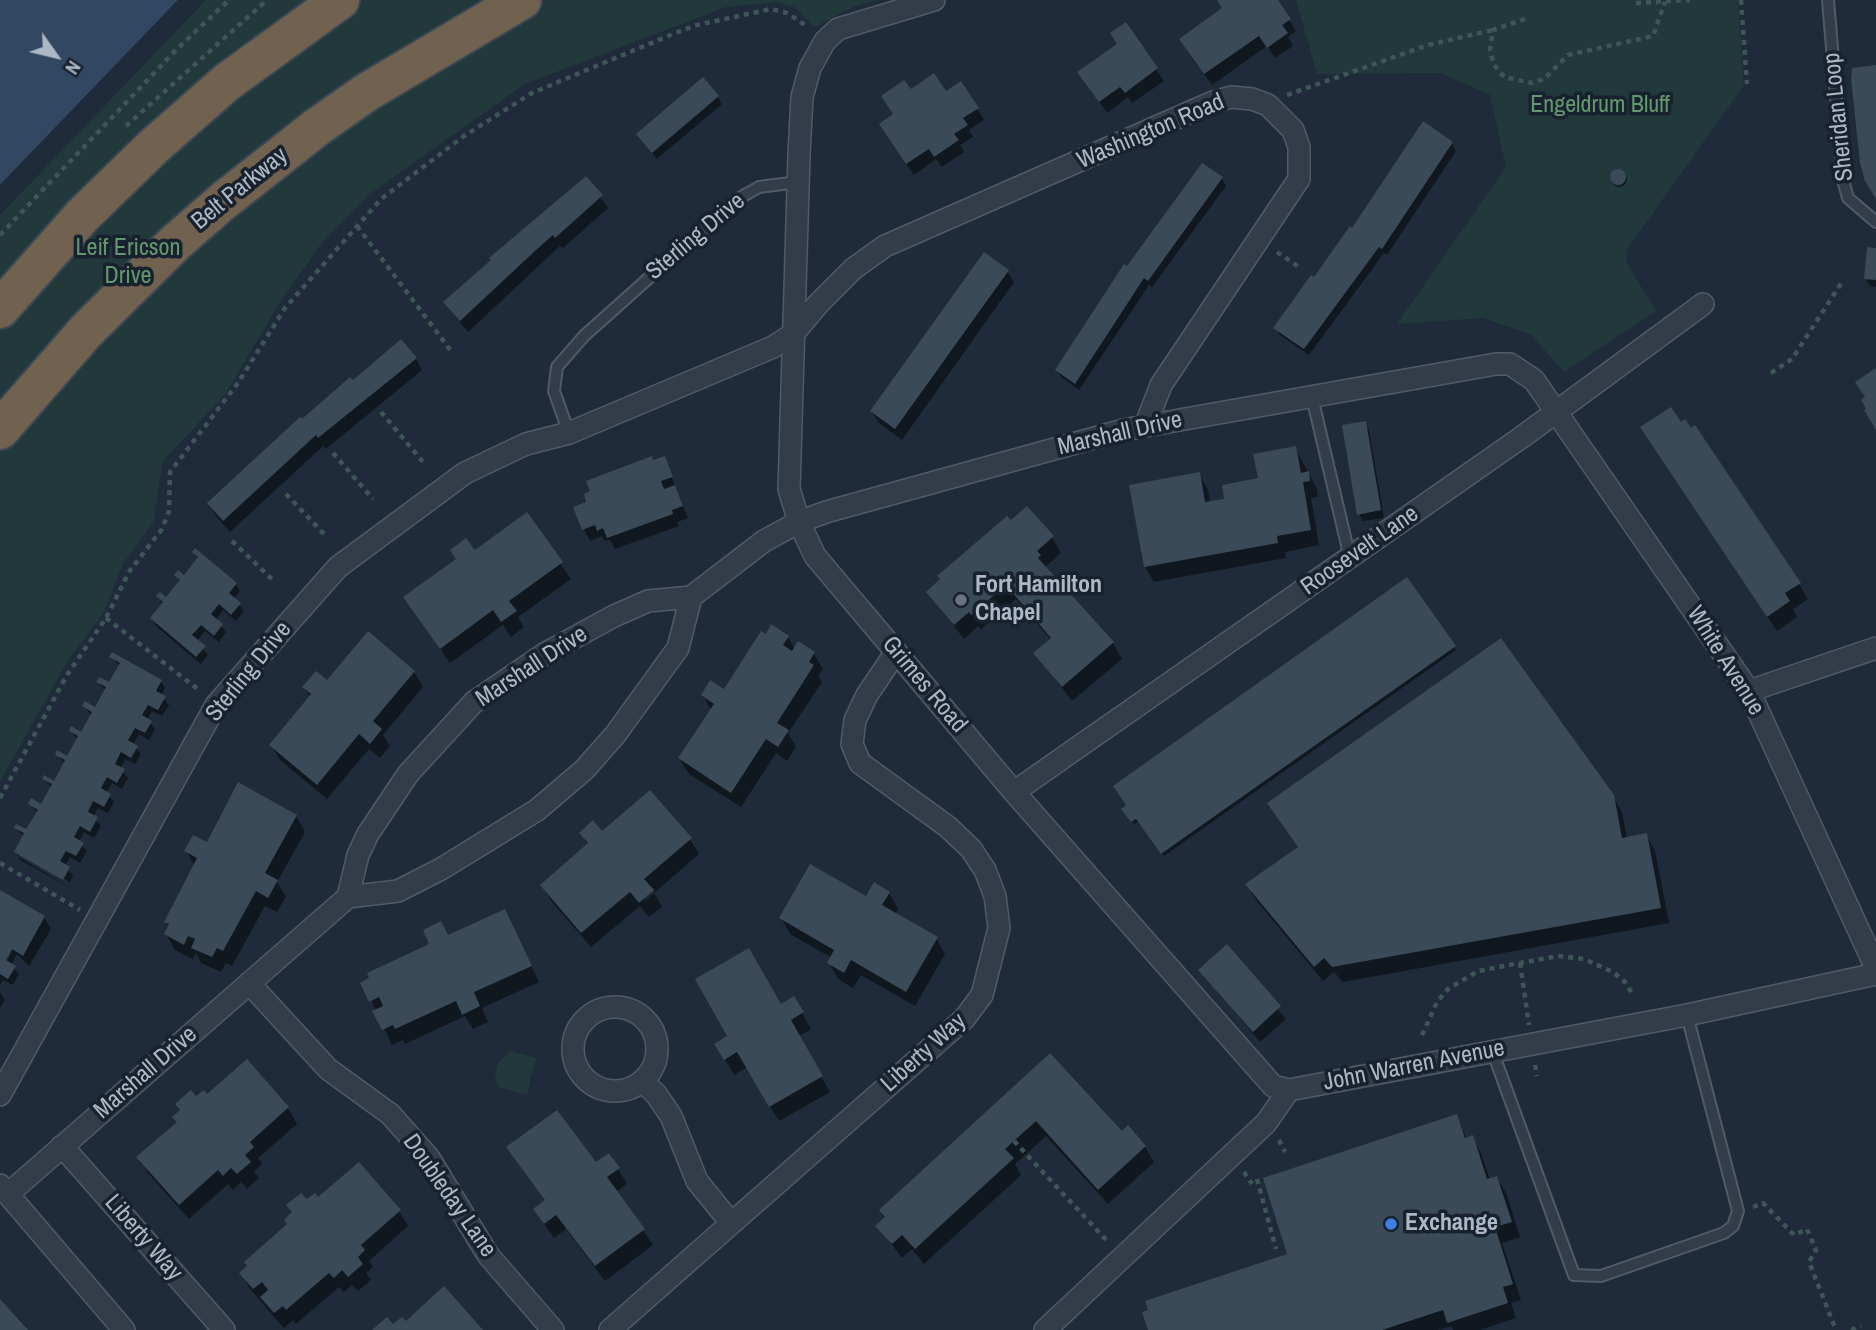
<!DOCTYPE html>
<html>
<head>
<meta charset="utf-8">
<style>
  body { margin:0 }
  #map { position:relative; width:1876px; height:1330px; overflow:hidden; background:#1f2b3a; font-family:"Archivo Narrow",sans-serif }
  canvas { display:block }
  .north { position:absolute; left:21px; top:21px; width:70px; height:70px; -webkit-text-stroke:5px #18222e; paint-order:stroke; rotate:124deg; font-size:19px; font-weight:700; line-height:28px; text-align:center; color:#adb8c6 }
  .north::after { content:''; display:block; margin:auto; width:24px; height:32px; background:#adb8c6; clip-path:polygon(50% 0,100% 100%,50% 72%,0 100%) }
</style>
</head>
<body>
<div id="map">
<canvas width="1876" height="1330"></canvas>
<div class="north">N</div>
</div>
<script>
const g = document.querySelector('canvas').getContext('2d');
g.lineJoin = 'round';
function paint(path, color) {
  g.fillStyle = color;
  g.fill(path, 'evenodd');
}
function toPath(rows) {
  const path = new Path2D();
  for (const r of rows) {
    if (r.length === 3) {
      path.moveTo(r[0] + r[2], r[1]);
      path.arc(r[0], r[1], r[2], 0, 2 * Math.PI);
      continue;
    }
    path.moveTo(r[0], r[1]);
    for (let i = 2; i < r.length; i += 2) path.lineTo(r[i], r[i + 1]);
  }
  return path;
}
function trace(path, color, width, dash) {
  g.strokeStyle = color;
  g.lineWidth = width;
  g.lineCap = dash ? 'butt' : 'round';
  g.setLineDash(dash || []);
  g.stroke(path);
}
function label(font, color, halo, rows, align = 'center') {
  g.font = font + ' "Archivo Narrow",sans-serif';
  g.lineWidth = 7;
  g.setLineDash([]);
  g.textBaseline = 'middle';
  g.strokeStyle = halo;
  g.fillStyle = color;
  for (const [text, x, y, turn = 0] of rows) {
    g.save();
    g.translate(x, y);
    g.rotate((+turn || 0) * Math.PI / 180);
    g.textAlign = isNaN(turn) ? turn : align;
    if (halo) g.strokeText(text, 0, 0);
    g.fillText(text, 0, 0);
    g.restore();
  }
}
paint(toPath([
  [206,0,878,0,853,7,815,27,794,7,777,2,726,7,619,48,525,84,370,194,321,244,280,302,224,396,163,461,153,523,123,564,103,614,69,659,0,781,0,215],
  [1296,0,1738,0,1744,85,1628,248,1626,262,1656,311,1564,372,1530,334,1483,318,1397,324,1506,167,1490,95,1441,73,1317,74],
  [510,1051,536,1058,527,1095,498,1087,495,1076,498,1063]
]), '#21393b');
paint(toPath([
  [0,0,178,0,0,185]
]), '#314762');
paint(toPath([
  [178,0,180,2,0,188,0,185]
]), '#1f2b3a');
paint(toPath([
  [1218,0,1276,0,1296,31,1288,37,1293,46,1275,58,1267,46,1212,85,1187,51,1224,9],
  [1125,24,1164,81,1132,103,1128,97,1107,113,1086,84,1119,45],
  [910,92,946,93,977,108,984,120,969,130,973,137,960,145,964,152,942,167,936,159,914,175,888,136,895,115],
  [718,97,722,104,657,159,638,134],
  [1452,144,1456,151,1387,255,1384,253,1309,355,1280,335,1276,328,1353,230],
  [1619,179,8],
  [586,179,608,208,563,248,560,246,468,332,445,303],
  [1222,179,1226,186,1152,287,1149,285,1079,390,1061,377,1057,370,1127,269],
  [1876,250,1876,287,1870,286,1866,279],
  [1007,271,1014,282,902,440,879,423,872,412],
  [416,359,422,370,326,449,323,446,230,532,215,515,209,503,302,422,352,383],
  [1365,423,1369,430,1384,518,1363,521,1359,514],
  [1295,448,1317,489,1318,497,1311,498,1319,545,1285,552,1286,558,1154,582,1145,567,1131,487,1199,474,1208,490,1210,503,1226,500,1260,480],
  [664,458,688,518,677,522,679,526,615,549,610,540,605,541,602,536,590,541,584,529,589,503],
  [1667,467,1799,584,1808,599,1793,609,1797,617,1777,631],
  [526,515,571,579,518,617,524,627,511,637,503,625,450,663,405,598],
  [1011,523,1052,537,1061,553,1045,567,1048,572,1113,643,1122,659,1072,701,1036,654,1051,640,1016,599,981,629,978,626,964,639,928,592],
  [194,552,236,584,240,591,234,599,244,611,236,621,223,610,216,620,226,632,219,642,205,631,197,641,208,655,201,664,156,626,152,618,163,605,158,596,166,600,180,582,176,575,184,578,199,560],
  [1407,579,1456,650,1164,856,1139,821,1134,824,1124,809],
  [766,636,788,637,795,650,799,644,814,654,823,669,818,676,822,682,788,733,796,747,787,761,776,753,741,807,689,774,680,759,711,710,703,695,724,691],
  [111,657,161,681,165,688,161,696,169,705,162,716,152,711,147,720,155,729,149,740,139,734,133,745,141,754,135,764,125,759,120,769,128,778,122,789,112,783,106,793,114,802,108,813,98,808,93,817,101,826,94,838,84,832,79,842,87,851,80,863,70,857,65,866,73,876,70,882,19,853,19,857,67,886,20,860,16,852,24,837,16,828,27,832,38,813,30,804,41,806,52,788,44,779,54,783,65,764,57,755,68,758,78,740,71,731,82,734,92,716,84,706,96,709,106,691,98,682,109,685,120,666],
  [414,672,423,687,383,735,390,746,380,758,369,749,327,799,280,760,271,745,310,697,304,687],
  [1612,795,1622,812,1627,838,1646,835,1655,851,1669,923,1343,982,1334,972,1323,981,1256,900,1247,885,1299,848],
  [296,816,305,832,277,882,286,897,277,912,265,906,232,966,226,963,221,972,201,963,196,953,193,959,175,950,166,934,169,927,166,922,195,866,186,851],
  [581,833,690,839,699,854,654,893,662,907,659,909,649,917,640,906,591,947,551,901,542,885,588,846],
  [654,888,654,893,645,900,643,898],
  [0,892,44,917,51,929,29,966,17,954,11,965,19,974,13,985,3,980,0,985,0,967,3,968,13,950,9,950,0,966],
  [889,893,898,909,895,914,936,938,945,954,915,1006,861,975,853,988,838,979,829,963,832,958,790,934,781,918],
  [505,911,539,982,482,1008,488,1022,473,1029,465,1016,405,1044,403,1040,392,1045,363,983],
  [1227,947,1286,1019,1260,1042,1201,970],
  [0,992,5,1000,0,1008],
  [794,998,811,1029,798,1037,830,1092,779,1121,747,1067,734,1075,716,1044],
  [1050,1055,1121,1133,1145,1147,1154,1162,1108,1204,1046,1136,1015,1164,1021,1175,924,1264,912,1249,902,1258,878,1226,885,1219,881,1210],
  [247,1062,288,1108,297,1124,258,1158,262,1164,254,1171,259,1178,247,1189,241,1182,233,1190,228,1184,189,1219,148,1173,139,1157,178,1123,196,1099,207,1097],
  [1456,1116,1467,1139,1472,1138,1481,1153,1490,1180,1497,1178,1506,1193,1520,1237,1502,1243,1521,1300,1511,1303,1516,1318,1480,1330,1453,1330,1451,1326,1438,1330,1150,1330,1290,1255],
  [509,1148,618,1169,627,1184,616,1192,653,1245,605,1281,566,1229,554,1238,545,1225,536,1209,546,1201],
  [318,1200,399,1211,408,1226,369,1261,373,1267,366,1273,371,1280,358,1291,352,1285,344,1292,339,1287,296,1324,293,1320,284,1328,250,1289,241,1273,289,1226,307,1202]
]), '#0007');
paint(toPath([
  [1217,0,1278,0,1291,19,1282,25,1288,33,1267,48,1259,36,1204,74,1179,39,1222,8],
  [1126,22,1158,68,1125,93,1120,87,1099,102,1077,72,1117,44,1110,33],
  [1876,65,1876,199,1865,181,1860,163,1851,78,1852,68],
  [934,73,946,91,961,81,979,108,963,118,968,125,954,134,959,140,934,157,929,149,906,164,879,124,893,114,881,96,904,80,911,89],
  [703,77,719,96,652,153,636,134],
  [1423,121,1453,142,1382,249,1379,247,1304,349,1273,328,1311,275,1314,277,1350,226,1352,228],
  [1202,163,1223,177,1148,281,1144,278,1075,384,1055,370,1124,264,1127,266],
  [1618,177,8],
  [586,176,603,195,555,238,553,235,536,250,460,321,443,302,491,260,489,258],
  [1867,247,1876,248,1876,280,1864,279],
  [984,252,1009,270,895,429,870,411],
  [401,339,417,358,318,438,316,435,223,521,207,503,300,417,302,419,350,377,353,380],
  [1876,368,1876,430,1864,410,1866,409,1861,400,1865,397,1855,382],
  [1671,407,1681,422,1685,419,1691,428,1695,425,1801,583,1785,593,1790,601,1767,617,1640,427],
  [1366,421,1381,510,1357,515,1342,425],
  [1296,446,1301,473,1309,471,1310,481,1303,482,1311,530,1277,536,1278,543,1144,567,1129,485,1200,472,1205,502,1224,499,1222,485,1258,478,1253,454],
  [652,456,653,460,665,456,673,477,661,481,664,489,675,485,683,506,672,510,673,514,607,538,603,528,597,531,595,525,582,530,573,507,586,502,584,494,590,491,586,481],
  [1027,506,1054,536,1037,551,1041,555,1038,558,1114,642,1062,687,1033,653,1051,638,1006,585,971,615,969,612,954,625,926,592,940,579,937,576,1007,516,1011,520],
  [527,512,563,562,509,601,517,611,501,622,493,610,440,649,403,597,456,559,450,550,466,538,475,550],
  [195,548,237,583,229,593,241,603,231,615,219,604,211,614,223,624,214,636,201,625,192,635,206,646,196,657,150,618,163,602,156,596,160,592,166,597,180,580,174,575,178,570,184,575,198,557,192,552],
  [1407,577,1456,646,1161,854,1136,819,1131,822,1121,809,1126,805,1113,786],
  [771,624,789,636,783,645,792,651,798,641,815,652,809,662,814,665,777,723,789,730,778,747,766,739,731,793,678,758,714,704,701,695,710,680,724,689,761,631,766,634],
  [368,631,415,671,373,721,382,729,370,744,359,734,317,785,269,745,311,694,302,687,316,671,327,680],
  [1501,638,1614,795,1622,838,1647,833,1661,908,1332,967,1324,958,1314,967,1245,884,1298,847,1267,803],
  [112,652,162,680,156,691,166,696,158,710,148,705,142,715,152,721,145,733,135,728,128,740,138,746,131,758,121,752,115,764,125,769,117,783,107,777,101,788,111,794,104,807,93,801,88,812,98,817,90,832,80,826,74,837,84,843,76,856,66,851,60,861,70,867,63,880,14,852,24,833,14,828,16,824,26,829,38,810,28,804,31,798,41,804,52,784,42,779,44,775,54,781,65,760,55,755,57,750,67,756,78,736,69,731,71,726,81,732,92,712,82,706,85,701,95,707,106,687,96,682,99,677,109,682,120,663,109,657],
  [238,782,297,815,265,873,278,880,268,898,256,891,223,951,217,948,212,957,191,948,195,939,188,936,184,945,164,934,169,924,164,922,197,858,184,851,193,835,207,842],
  [650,790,692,838,644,879,654,890,650,893,639,903,630,892,581,933,540,885,588,843,579,833,593,820,602,831],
  [810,864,866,896,874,882,890,892,882,905,938,937,906,992,851,960,844,973,827,963,834,950,779,918],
  [0,890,45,916,23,956,12,949,6,960,16,966,8,979,0,974],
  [505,909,532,966,474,992,480,1006,462,1015,456,1001,395,1029,393,1025,382,1030,372,1011,383,1006,379,997,369,1002,360,983,369,978,367,973,429,944,423,930,441,921,448,935],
  [1227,944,1281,1006,1253,1032,1198,970],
  [749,948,781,1004,794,996,804,1012,791,1020,823,1076,769,1107,737,1052,724,1060,714,1044,727,1036,695,979],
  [1050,1053,1122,1131,1128,1125,1146,1146,1098,1190,1036,1121,1005,1149,1014,1158,915,1249,902,1235,892,1244,875,1226,885,1217,879,1210],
  [247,1059,289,1107,250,1142,254,1147,245,1155,251,1162,237,1174,231,1168,223,1176,218,1170,179,1205,136,1157,177,1122,172,1117,180,1110,175,1104,191,1090,196,1096,204,1090,207,1094],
  [557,1110,596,1162,609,1153,620,1168,607,1177,645,1229,595,1266,556,1215,544,1224,533,1209,545,1200,506,1147],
  [1457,1114,1465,1138,1473,1135,1487,1179,1497,1176,1512,1222,1495,1227,1513,1284,1503,1287,1508,1303,1447,1323,1443,1310,1382,1330,1148,1330,1142,1312,1148,1310,1145,1301,1287,1254,1263,1178],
  [359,1162,401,1210,361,1245,365,1250,358,1257,363,1264,348,1277,342,1270,334,1278,329,1273,286,1310,283,1306,274,1313,260,1297,268,1290,262,1282,253,1289,239,1273,247,1266,244,1262,287,1224,284,1220,292,1212,286,1205,301,1193,307,1199,315,1193,318,1197],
  [444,1286,483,1330,372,1330,387,1317,393,1324,402,1317,406,1321],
  [0,1299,28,1330,0,1330]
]), '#3b4a59');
const service = toPath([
  [1828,0,1843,180,1848,198,1876,222],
  [1312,397,1350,558],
  [569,433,554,391,557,367,584,336,736,200,759,187,798,182],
  [1492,1050,1574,1275,1601,1276,1724,1233,1733,1226,1738,1211,1687,1015]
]);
const minor = toPath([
  [934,0,838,29,825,41,810,68,802,97,799,155,789,489,799,522,815,556,1014,792,1273,1086,1289,1090],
  [1749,691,1876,648],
  [1014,792,1522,437,1703,304],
  [348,897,358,855,368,834,408,774,474,702,546,653,614,616,648,601,691,597,764,541,799,522,826,512,1123,430,1496,364,1510,364,1534,380,1749,691,1876,968],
  [249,983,328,1069,390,1114,429,1158,488,1255,553,1330],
  [615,1049,42],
  [642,1081,656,1094,671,1116,697,1181,731,1223],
  [0,1095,216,705,338,567,465,473,526,444,569,433,773,347,793,334,819,303,853,269,885,246,1213,102,1231,97,1252,99,1268,105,1293,130,1299,147,1299,179,1161,385,1146,424],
  [62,1146,224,1330],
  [0,1185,124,1330],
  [8,1194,348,897,398,891,441,869,537,810,584,770,615,735,678,648,691,597],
  [610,1330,964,1019,982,995,999,928,995,896,985,870,971,849,948,827,860,763,852,744,855,720,867,695,896,652],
  [1045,1330,1266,1123,1289,1090,1687,1015,1876,974]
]);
const motorway = toPath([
  [0,309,83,215,153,147,227,82,340,0],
  [0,430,86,331,175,243,222,202,317,127,367,92,522,0]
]);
trace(service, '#505b67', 14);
trace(minor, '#505b67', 24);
trace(motorway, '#3d4854', 42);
trace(toPath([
  [1741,0,1747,84],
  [1636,3,1690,0],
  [1525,19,1493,30,1490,50,1494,65,1504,77,1532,83,1544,79,1568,55,1653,36,1665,2],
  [1287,95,1428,45,1493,30],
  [126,126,267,0],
  [357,226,451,351],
  [0,235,178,48,229,0],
  [1277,252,1302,269],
  [1771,373,1792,359,1842,282],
  [381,412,423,462],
  [333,453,373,499],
  [286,494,324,534],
  [232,541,275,582],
  [106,618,199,690],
  [0,798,67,675,106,618,129,572,162,529,169,511,170,472,238,383,285,308,381,199,464,136,532,93,673,34,697,25,771,9,787,13,808,27],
  [0,863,80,910],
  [1520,963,1529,1025],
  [1422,1035,1437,1002,1448,989,1478,971,1520,963,1558,956,1584,959,1613,972,1625,982,1633,995],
  [1535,1065,1537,1076],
  [1279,1140,1285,1152],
  [1014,1141,1109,1243],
  [1244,1172,1252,1184],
  [1257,1179,1276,1249],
  [1753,1207,1763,1203,1794,1235,1807,1229,1816,1250,1809,1262,1836,1330],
  [1851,1330,1861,1326]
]), '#3f5658', 4.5, [5, 5]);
trace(service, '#333d4a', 10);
trace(minor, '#333d4a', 21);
trace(motorway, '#70624f', 38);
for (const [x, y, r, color] of [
  [961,600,7,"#6b7280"],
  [1391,1224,7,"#3f7fe0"]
]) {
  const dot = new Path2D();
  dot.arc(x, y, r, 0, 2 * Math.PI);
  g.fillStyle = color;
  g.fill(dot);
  trace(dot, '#18222e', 2.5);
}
label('24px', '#63986e', '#18222e', [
  ["Engeldrum Bluff",1600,106],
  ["Leif Ericson",128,249],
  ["Drive",128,277]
]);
label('24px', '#adb8c6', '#18222e', [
  ["Sheridan Loop",1839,117,-96],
  ["Washington Road",1151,132,-23],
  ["Belt Parkway",240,189,-39],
  ["Sterling Drive",696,237,-40],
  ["Marshall Drive",1120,434,-13],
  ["Roosevelt Lane",1360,551,-35],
  ["White Avenue",1725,661,58],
  ["Marshall Drive",532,667,-33],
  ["Sterling Drive",249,672,-51],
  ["Grimes Road",924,685,50],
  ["Liberty Way",924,1053,-42],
  ["John Warren Avenue",1414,1066,-11],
  ["Marshall Drive",146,1073,-41],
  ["Doubleday Lane",449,1196,55],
  ["Liberty Way",143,1238,49]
]);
label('bold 24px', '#adb8c6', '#18222e', [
  ["Fort Hamilton",975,586],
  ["Chapel",975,614],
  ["Exchange",1405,1224]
], 'left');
</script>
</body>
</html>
